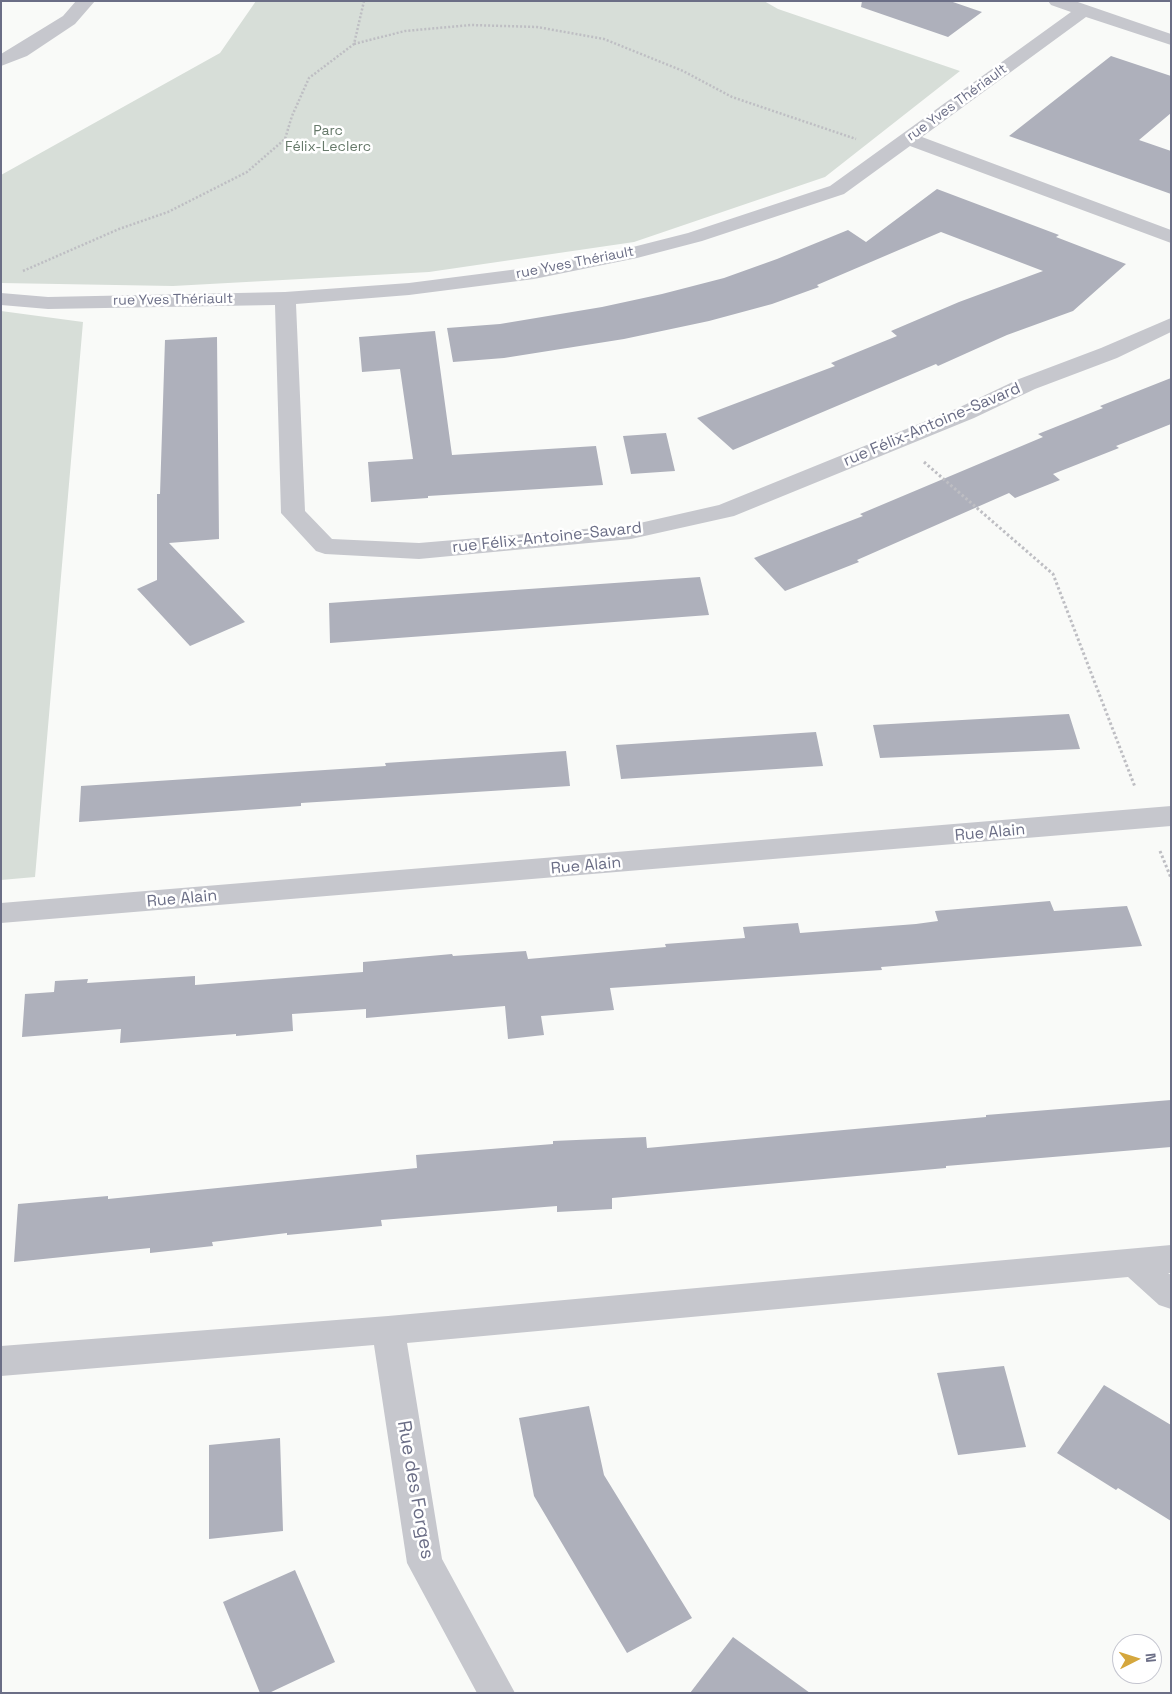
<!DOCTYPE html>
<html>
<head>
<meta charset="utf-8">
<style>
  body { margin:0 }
  #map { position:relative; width:1172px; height:1694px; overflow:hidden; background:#f9faf8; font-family:"Space Grotesk",sans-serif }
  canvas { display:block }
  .frame { position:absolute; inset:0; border:2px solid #6b6e86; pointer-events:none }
  .north { position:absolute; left:1112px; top:1634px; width:50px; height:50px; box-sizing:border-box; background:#fff; border:1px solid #c4c5cf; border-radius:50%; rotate:85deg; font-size:14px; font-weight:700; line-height:20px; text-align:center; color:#6b6e86 }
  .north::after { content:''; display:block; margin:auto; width:18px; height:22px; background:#d5a73d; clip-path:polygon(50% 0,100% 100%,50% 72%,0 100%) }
</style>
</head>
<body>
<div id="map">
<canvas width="1172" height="1694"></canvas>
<div class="frame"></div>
<div class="north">N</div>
</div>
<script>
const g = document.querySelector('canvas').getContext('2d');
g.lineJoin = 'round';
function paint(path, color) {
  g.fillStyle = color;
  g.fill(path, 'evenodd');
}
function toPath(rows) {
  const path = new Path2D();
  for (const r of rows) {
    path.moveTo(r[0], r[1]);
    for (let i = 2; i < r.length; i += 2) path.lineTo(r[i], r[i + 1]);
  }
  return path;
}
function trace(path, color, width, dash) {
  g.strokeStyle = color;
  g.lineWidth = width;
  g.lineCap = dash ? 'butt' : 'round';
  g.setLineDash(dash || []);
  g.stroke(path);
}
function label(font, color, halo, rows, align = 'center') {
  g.font = font + ' "Space Grotesk",sans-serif';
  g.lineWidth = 5;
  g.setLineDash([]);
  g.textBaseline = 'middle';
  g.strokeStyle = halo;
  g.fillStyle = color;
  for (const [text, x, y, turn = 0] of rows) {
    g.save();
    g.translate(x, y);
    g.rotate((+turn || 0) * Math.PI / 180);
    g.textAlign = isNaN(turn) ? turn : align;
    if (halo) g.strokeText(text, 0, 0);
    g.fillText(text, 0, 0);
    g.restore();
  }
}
paint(toPath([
  [256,1,764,1,778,9,960,71,825,177,634,242,429,272,173,286,1,283,1,175,220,53],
  [1,311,83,322,35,877,1,880]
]), '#d7ded8');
paint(toPath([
  [862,1,950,1,982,12,948,37,861,7],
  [1111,56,1171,76,1171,113,1139,140,1171,151,1171,194,1009,136],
  [937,189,1059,235,1056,237,1126,264,1073,311,1007,335,938,366,936,364,733,450,697,418,835,366,831,363,897,336,891,331,959,302,1043,271,941,232,817,285,819,287,772,304,709,321,624,339,504,358,453,362,447,328,500,324,602,307,662,294,724,278,777,259,848,230,866,242],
  [435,331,452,455,596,446,603,485,428,496,428,498,371,502,368,462,413,459,400,369,362,372,359,337],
  [217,337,219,539,169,543,245,622,190,646,137,589,157,580,157,494,160,494,165,340],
  [1171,378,1171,424,1116,446,1119,448,1053,474,1060,480,1015,498,1009,493,857,560,859,562,785,591,754,558,863,516,860,514,1043,437,1038,434,1103,408,1100,406],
  [666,433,675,471,631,474,623,436],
  [700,577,709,615,330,643,329,603],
  [1069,714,1080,749,880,758,873,725],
  [816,732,823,766,621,779,616,745],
  [566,751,570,786,301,803,301,806,79,822,81,786,386,766,385,763],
  [1050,901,1054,911,1127,906,1142,946,881,967,882,970,610,988,614,1010,541,1016,544,1035,508,1039,505,1006,366,1018,366,1009,292,1014,293,1031,236,1036,236,1034,120,1043,121,1029,22,1037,25,994,54,992,55,981,88,979,87,983,195,976,195,985,363,972,363,962,452,954,453,956,526,951,528,959,666,947,665,944,745,938,743,927,798,923,800,933,916,924,938,921,935,911],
  [1171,1100,1171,1147,946,1166,946,1168,612,1198,612,1209,557,1212,557,1206,381,1220,382,1226,287,1235,287,1233,212,1242,213,1246,150,1253,150,1248,14,1262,18,1204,108,1196,108,1199,417,1168,416,1155,553,1144,553,1141,646,1137,647,1148,986,1117,986,1115],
  [1004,1366,1026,1447,958,1455,937,1373],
  [1104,1385,1171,1425,1171,1521,1118,1488,1116,1490,1057,1453],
  [589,1406,604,1475,692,1618,627,1653,534,1496,519,1418],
  [280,1438,283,1531,209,1539,209,1445],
  [295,1570,335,1662,269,1693,260,1693,223,1602],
  [733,1637,810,1693,690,1693]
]), '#aeb0bb');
trace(toPath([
  [354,44,405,31,471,25,537,27,604,39,683,71,732,97,856,139],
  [23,271,119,229,168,212,247,172,285,139,292,116,309,78,354,44,364,1]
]), '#bebec3', 2.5, [2, 2]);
trace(toPath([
  [924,462,1053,574,1135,787],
  [1160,851,1171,878]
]), '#bebec3', 3, [2.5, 2.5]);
paint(toPath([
  [76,1,95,1,75,24,27,56,1,66,1,54,63,16,76,1],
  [1048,1,1075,1,1171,34,1171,45,1086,17,922,137,1171,230,1171,243,910,146,844,194,702,241,637,258,534,279,409,295,296,304,305,511,332,539,419,543,631,525,719,505,958,408,1019,379,1101,348,1171,318,1171,332,1117,358,1035,389,974,418,734,516,631,539,419,559,325,554,316,551,281,513,275,305,48,309,1,305,1,293,48,297,285,292,409,283,534,267,629,248,688,233,830,186,1071,12,1051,5,1048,1],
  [1171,806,1171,826,1,923,1,903,1171,806],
  [1171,1245,1171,1273,1168,1273,1171,1275,1171,1309,1159,1305,1128,1277,407,1343,442,1559,515,1693,477,1693,407,1563,374,1345,1,1376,1,1346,388,1316,1171,1245]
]), '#c6c7cd');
label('14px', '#6b6e86', '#fff', [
  ["rue Yves Thériault",957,103,-36],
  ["rue Yves Thériault",575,263,-11],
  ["rue Yves Thériault",173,300,-1]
]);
label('14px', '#66796a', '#fff', [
  ["Parc",328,131],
  ["Félix-Leclerc",328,147]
]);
label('16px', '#6b6e86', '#fff', [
  ["rue Félix-Antoine-Savard",932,425,-23],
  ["rue Félix-Antoine-Savard",547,538,-6],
  ["Rue Alain",990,833,-5],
  ["Rue Alain",586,866,-5],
  ["Rue Alain",182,899,-5]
]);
label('19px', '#6b6e86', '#fff', [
  ["Rue des Forges",415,1490,80]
]);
</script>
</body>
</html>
